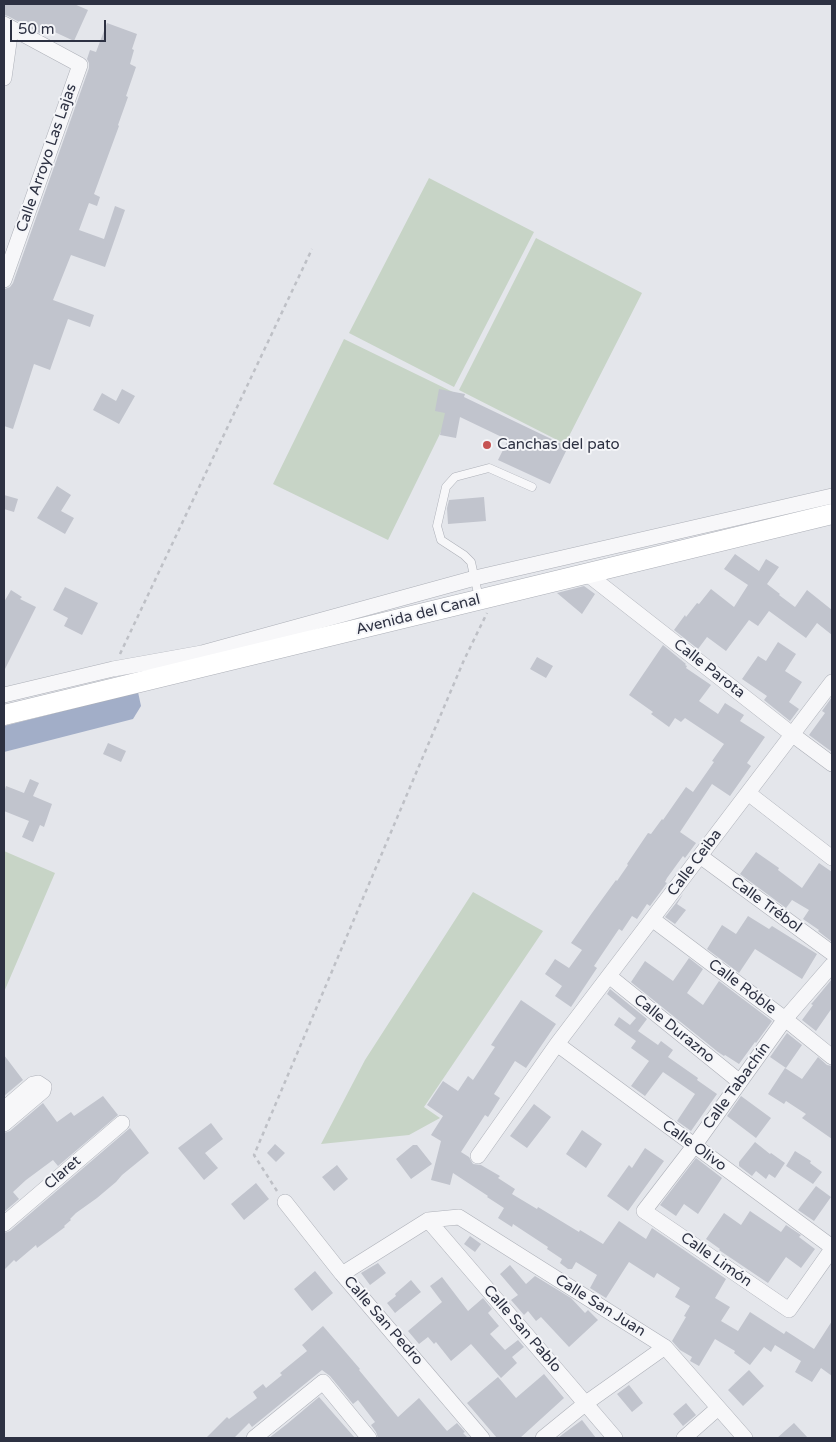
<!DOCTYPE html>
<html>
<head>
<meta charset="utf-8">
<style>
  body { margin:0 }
  #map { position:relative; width:836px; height:1442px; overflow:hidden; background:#e4e6eb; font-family:"Varela Round",sans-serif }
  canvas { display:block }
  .frame { position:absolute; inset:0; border:5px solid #2d3142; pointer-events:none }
  .scale { position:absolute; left:10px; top:20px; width:96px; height:22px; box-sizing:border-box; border:2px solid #2d3142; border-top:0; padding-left:6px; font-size:15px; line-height:18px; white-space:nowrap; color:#2d3142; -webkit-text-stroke:4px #f4f5f8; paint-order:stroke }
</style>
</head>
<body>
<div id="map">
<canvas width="836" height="1442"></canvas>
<div class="frame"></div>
<div class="scale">50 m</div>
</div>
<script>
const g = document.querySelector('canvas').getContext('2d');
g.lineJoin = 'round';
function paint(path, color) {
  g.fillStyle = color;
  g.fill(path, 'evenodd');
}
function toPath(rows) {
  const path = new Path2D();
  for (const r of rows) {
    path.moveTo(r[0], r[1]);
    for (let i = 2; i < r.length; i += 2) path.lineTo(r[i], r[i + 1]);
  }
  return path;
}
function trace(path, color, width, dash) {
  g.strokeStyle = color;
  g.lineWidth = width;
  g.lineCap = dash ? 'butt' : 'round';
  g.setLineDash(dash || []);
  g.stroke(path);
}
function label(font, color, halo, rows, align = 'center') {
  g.font = font + ' "Varela Round",sans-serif';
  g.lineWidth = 4;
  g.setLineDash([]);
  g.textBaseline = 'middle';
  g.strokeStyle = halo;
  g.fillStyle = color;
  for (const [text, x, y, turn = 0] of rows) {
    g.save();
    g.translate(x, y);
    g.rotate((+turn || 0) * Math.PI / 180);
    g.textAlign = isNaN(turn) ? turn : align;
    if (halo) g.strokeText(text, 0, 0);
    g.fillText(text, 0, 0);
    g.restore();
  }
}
paint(toPath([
  [429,178,534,232,454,387,349,333],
  [536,238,642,293,565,444,459,390],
  [344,339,459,395,388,540,273,484],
  [4,851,55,873,4,992],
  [473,892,543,931,424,1107,440,1118,409,1135,321,1144,365,1060]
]), '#c7d4c6');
paint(toPath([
  [138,692,141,706,133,719,4,752,4,726]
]), '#a2aec8');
paint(toPath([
  [4,4,74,4,88,10,74,41,46,28,43,35,8,16,4,15],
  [107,23,137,34,132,49,134,50,130,64,136,67,126,96,128,97,118,125,119,126,94,194,100,197,97,206,89,203,79,230,104,239,115,206,125,210,105,267,71,255,53,300,94,315,90,327,68,319,50,370,34,364,13,429,4,426,4,293,5,289,10,287,13,283,89,68,89,63,87,59,90,50,96,52],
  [122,389,135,396,119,424,93,410,102,393,116,401],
  [439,389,465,394,464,397,568,447,550,484,498,460,508,440,460,417,456,438,440,435,445,413,435,411],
  [57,486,71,495,61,511,74,518,65,534,37,518],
  [4,495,18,499,14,512,4,509],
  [484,497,486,521,448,524,447,508,449,500],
  [735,554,759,571,766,559,779,567,767,584,780,594,779,595,795,607,807,590,832,610,832,635,817,623,806,638,769,611,758,626,749,620,726,651,707,637,698,649,674,630,685,615,686,617,697,603,699,604,711,589,734,607,748,585,724,569],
  [584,586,595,594,582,614,557,593],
  [65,587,98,603,82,635,64,626,68,618,53,610],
  [11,590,22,597,20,599,36,607,4,671,4,602],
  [778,642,796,654,785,671,802,682,789,702,799,709,790,721,764,700,767,696,742,679,758,656,766,661],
  [663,645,686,664,685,665,687,666,686,668,711,685,699,701,718,714,725,703,744,715,740,721,765,737,747,763,751,766,730,796,712,784,680,832,696,843,685,858,683,856,667,878,665,882,667,883,650,906,647,904,637,919,632,916,622,931,619,929,594,966,597,968,571,1007,555,996,562,986,545,974,555,959,569,968,582,950,571,943,592,913,616,880,617,881,628,865,627,864,648,833,651,834,662,819,663,820,686,787,693,792,714,762,712,761,724,744,685,718,681,722,675,718,669,727,651,714,653,712,629,695],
  [537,657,553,666,546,678,530,669],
  [832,697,832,752,809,735,825,713,822,711],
  [108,743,126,751,121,762,103,754],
  [30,779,39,783,33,796,52,804,44,827,40,825,33,842,22,837,29,821,4,811,4,793,6,786,24,793],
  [756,852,779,868,778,870,802,888,819,863,832,872,832,942,818,931,819,930,803,919,809,910,792,900,786,908,740,874],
  [683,894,677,904,686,910,675,924,665,917],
  [748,916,769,929,772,926,817,954,802,979,755,949,739,973,707,949,722,925,736,934],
  [689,958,703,969,687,993,703,1005,719,981,772,1021,756,1043,755,1042,739,1064,725,1055,724,1056,718,1052,631,982,645,961,673,981],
  [832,979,832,1008,816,1031,802,1020,813,1005,811,1004,813,1002],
  [610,989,647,1019,638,1031,658,1045,661,1041,673,1050,668,1057,698,1078,697,1080,717,1094,691,1131,677,1121,695,1094,663,1072,645,1096,631,1086,649,1061,631,1048,636,1041,614,1025,619,1017,630,1025,636,1018,607,994],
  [521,1000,556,1024,526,1068,515,1061,494,1094,500,1098,488,1117,485,1115,461,1152,469,1157,473,1164,481,1165,500,1176,498,1178,515,1189,512,1194,537,1209,538,1207,579,1232,580,1230,603,1244,619,1221,646,1239,652,1228,726,1279,715,1298,730,1307,721,1321,738,1331,750,1312,784,1334,786,1331,814,1349,832,1321,832,1376,821,1368,812,1382,795,1372,801,1361,775,1345,771,1352,764,1347,750,1365,734,1353,735,1351,715,1339,699,1366,690,1361,692,1357,680,1350,672,1341,686,1317,684,1316,690,1306,675,1297,680,1288,657,1273,654,1278,629,1262,606,1298,590,1288,597,1275,576,1262,572,1269,568,1269,560,1263,562,1259,547,1249,548,1247,513,1224,512,1227,498,1218,504,1208,487,1197,488,1196,453,1173,450,1185,431,1180,441,1141,431,1135,443,1116,427,1105,443,1081,458,1091,468,1076,473,1080,495,1047,491,1045],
  [787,1033,802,1045,786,1068,770,1057],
  [4,1055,23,1080,4,1096],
  [818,1057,827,1065,832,1066,832,1139,802,1118,806,1114,786,1101,784,1104,768,1094,785,1068,802,1079],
  [103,1096,118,1115,58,1166,53,1160,26,1180,13,1192,19,1199,4,1212,4,1133,10,1131,43,1103,57,1122,71,1112,74,1116],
  [741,1096,771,1118,756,1138,727,1116],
  [534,1104,551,1117,527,1148,510,1136],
  [211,1123,223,1139,205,1153,218,1168,204,1180,178,1148],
  [130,1128,149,1153,122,1175,116,1182,97,1198,76,1213,70,1219,71,1220,64,1226,65,1227,37,1248,36,1245,16,1262,14,1260,4,1270,4,1233,10,1231],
  [582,1130,602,1144,586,1168,566,1154],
  [755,1142,770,1154,771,1153,785,1163,775,1178,769,1174,766,1179,756,1171,752,1176,739,1166,739,1162],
  [275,1144,285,1153,276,1162,267,1153],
  [413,1145,417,1145,432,1164,411,1179,396,1159],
  [645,1148,664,1161,628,1211,607,1196,629,1165,632,1168],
  [795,1151,811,1161,810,1163,822,1172,813,1184,786,1166],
  [696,1158,722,1178,698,1214,684,1204,676,1216,660,1205],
  [337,1165,348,1179,334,1191,322,1177],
  [256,1183,269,1199,244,1220,231,1204],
  [816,1186,831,1197,814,1221,798,1210],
  [750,1211,781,1232,786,1225,801,1235,799,1237,815,1249,801,1268,786,1257,768,1283,719,1250,720,1249,706,1239,724,1213,741,1225],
  [470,1236,481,1244,475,1252,464,1244],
  [378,1263,386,1273,370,1285,361,1273],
  [510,1265,526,1284,535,1276,571,1298,585,1313,588,1310,598,1320,569,1347,541,1317,536,1321,528,1311,524,1315,511,1300,518,1295,500,1274],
  [315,1271,333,1293,312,1311,294,1289],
  [442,1277,468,1311,483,1298,492,1309,488,1313,499,1326,490,1334,505,1350,518,1340,524,1347,512,1357,517,1363,501,1378,471,1344,451,1361,436,1342,434,1344,428,1337,419,1344,408,1331,442,1302,430,1286],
  [411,1280,421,1292,395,1313,387,1303,396,1296,395,1294],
  [323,1326,360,1369,359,1370,398,1417,419,1398,447,1431,457,1423,465,1432,463,1433,468,1438,378,1438,376,1432,371,1425,375,1422,358,1400,353,1404,330,1376,322,1370,252,1427,249,1423,234,1438,206,1438,227,1417,229,1419,257,1398,253,1392,263,1384,266,1388,282,1375,280,1373,307,1351,302,1345],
  [749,1370,764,1386,743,1406,728,1390],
  [544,1374,564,1398,520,1438,497,1438,467,1403,498,1377,516,1398],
  [629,1385,643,1403,632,1412,617,1394],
  [319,1397,355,1438,269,1438,287,1424],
  [686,1403,696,1415,683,1426,673,1414],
  [582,1420,596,1438,558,1438,563,1434],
  [794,1423,808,1438,777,1438]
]), '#c1c4cd');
const lane = toPath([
  [479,598,471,562,464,555,441,540,437,526,446,487,455,477,489,468,532,487]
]);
const street = toPath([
  [4,24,80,65,4,280],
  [4,78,11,28],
  [586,573,793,735,832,764],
  [4,695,113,669,202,653,475,578,832,496],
  [748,793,832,858],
  [700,856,832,953],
  [652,919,785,1019,832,1057],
  [832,965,785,1019,694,1146,644,1211,789,1310,832,1249],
  [609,976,740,1082],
  [557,1044,832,1247],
  [4,1109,33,1084,38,1083,44,1087,43,1091,4,1124],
  [478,1156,557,1044,832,682],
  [285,1202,342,1274,482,1438],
  [428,1220,615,1438],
  [4,1224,122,1123],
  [342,1274,428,1220,459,1217,665,1347,745,1438],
  [254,1438,323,1382,369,1438],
  [543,1438,586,1403,665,1347],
  [684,1438,718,1408]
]);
const secondary = toPath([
  [4,715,832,514]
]);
trace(lane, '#adb0b8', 9);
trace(street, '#adb0b8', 16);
trace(secondary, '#adb0b8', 21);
trace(toPath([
  [120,654,312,249],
  [277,1191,254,1155,464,660,487,613]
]), '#bec0c6', 2.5, [4, 4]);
trace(lane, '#f7f7f9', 8);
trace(street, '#f7f7f9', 15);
trace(secondary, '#fff', 20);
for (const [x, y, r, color] of [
  [487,445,5,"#c65353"]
]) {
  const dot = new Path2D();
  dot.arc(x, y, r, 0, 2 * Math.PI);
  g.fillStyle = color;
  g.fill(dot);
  trace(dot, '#f4f5f8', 2);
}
label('15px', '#2d3142', '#f4f5f8', [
  ["Calle Arroyo Las Lajas",47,158,-71],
  ["Avenida del Canal",418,615,-14],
  ["Calle Parota",709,669,38],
  ["Calle Ceiba",695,863,-53],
  ["Calle Trébol",766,905,36],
  ["Calle Róble",742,987,37],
  ["Calle Durazno",674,1029,39],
  ["Calle Tabachín",737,1086,-54],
  ["Calle Olivo",694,1146,36],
  ["Claret",63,1173,-41],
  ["Calle Limón",716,1260,35],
  ["Calle San Juan",600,1306,32],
  ["Calle San Pedro",383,1321,49],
  ["Calle San Pablo",522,1329,49]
]);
label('15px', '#2d3142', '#f4f5f8', [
  ["Canchas del pato",497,445]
], 'left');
</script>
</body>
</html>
